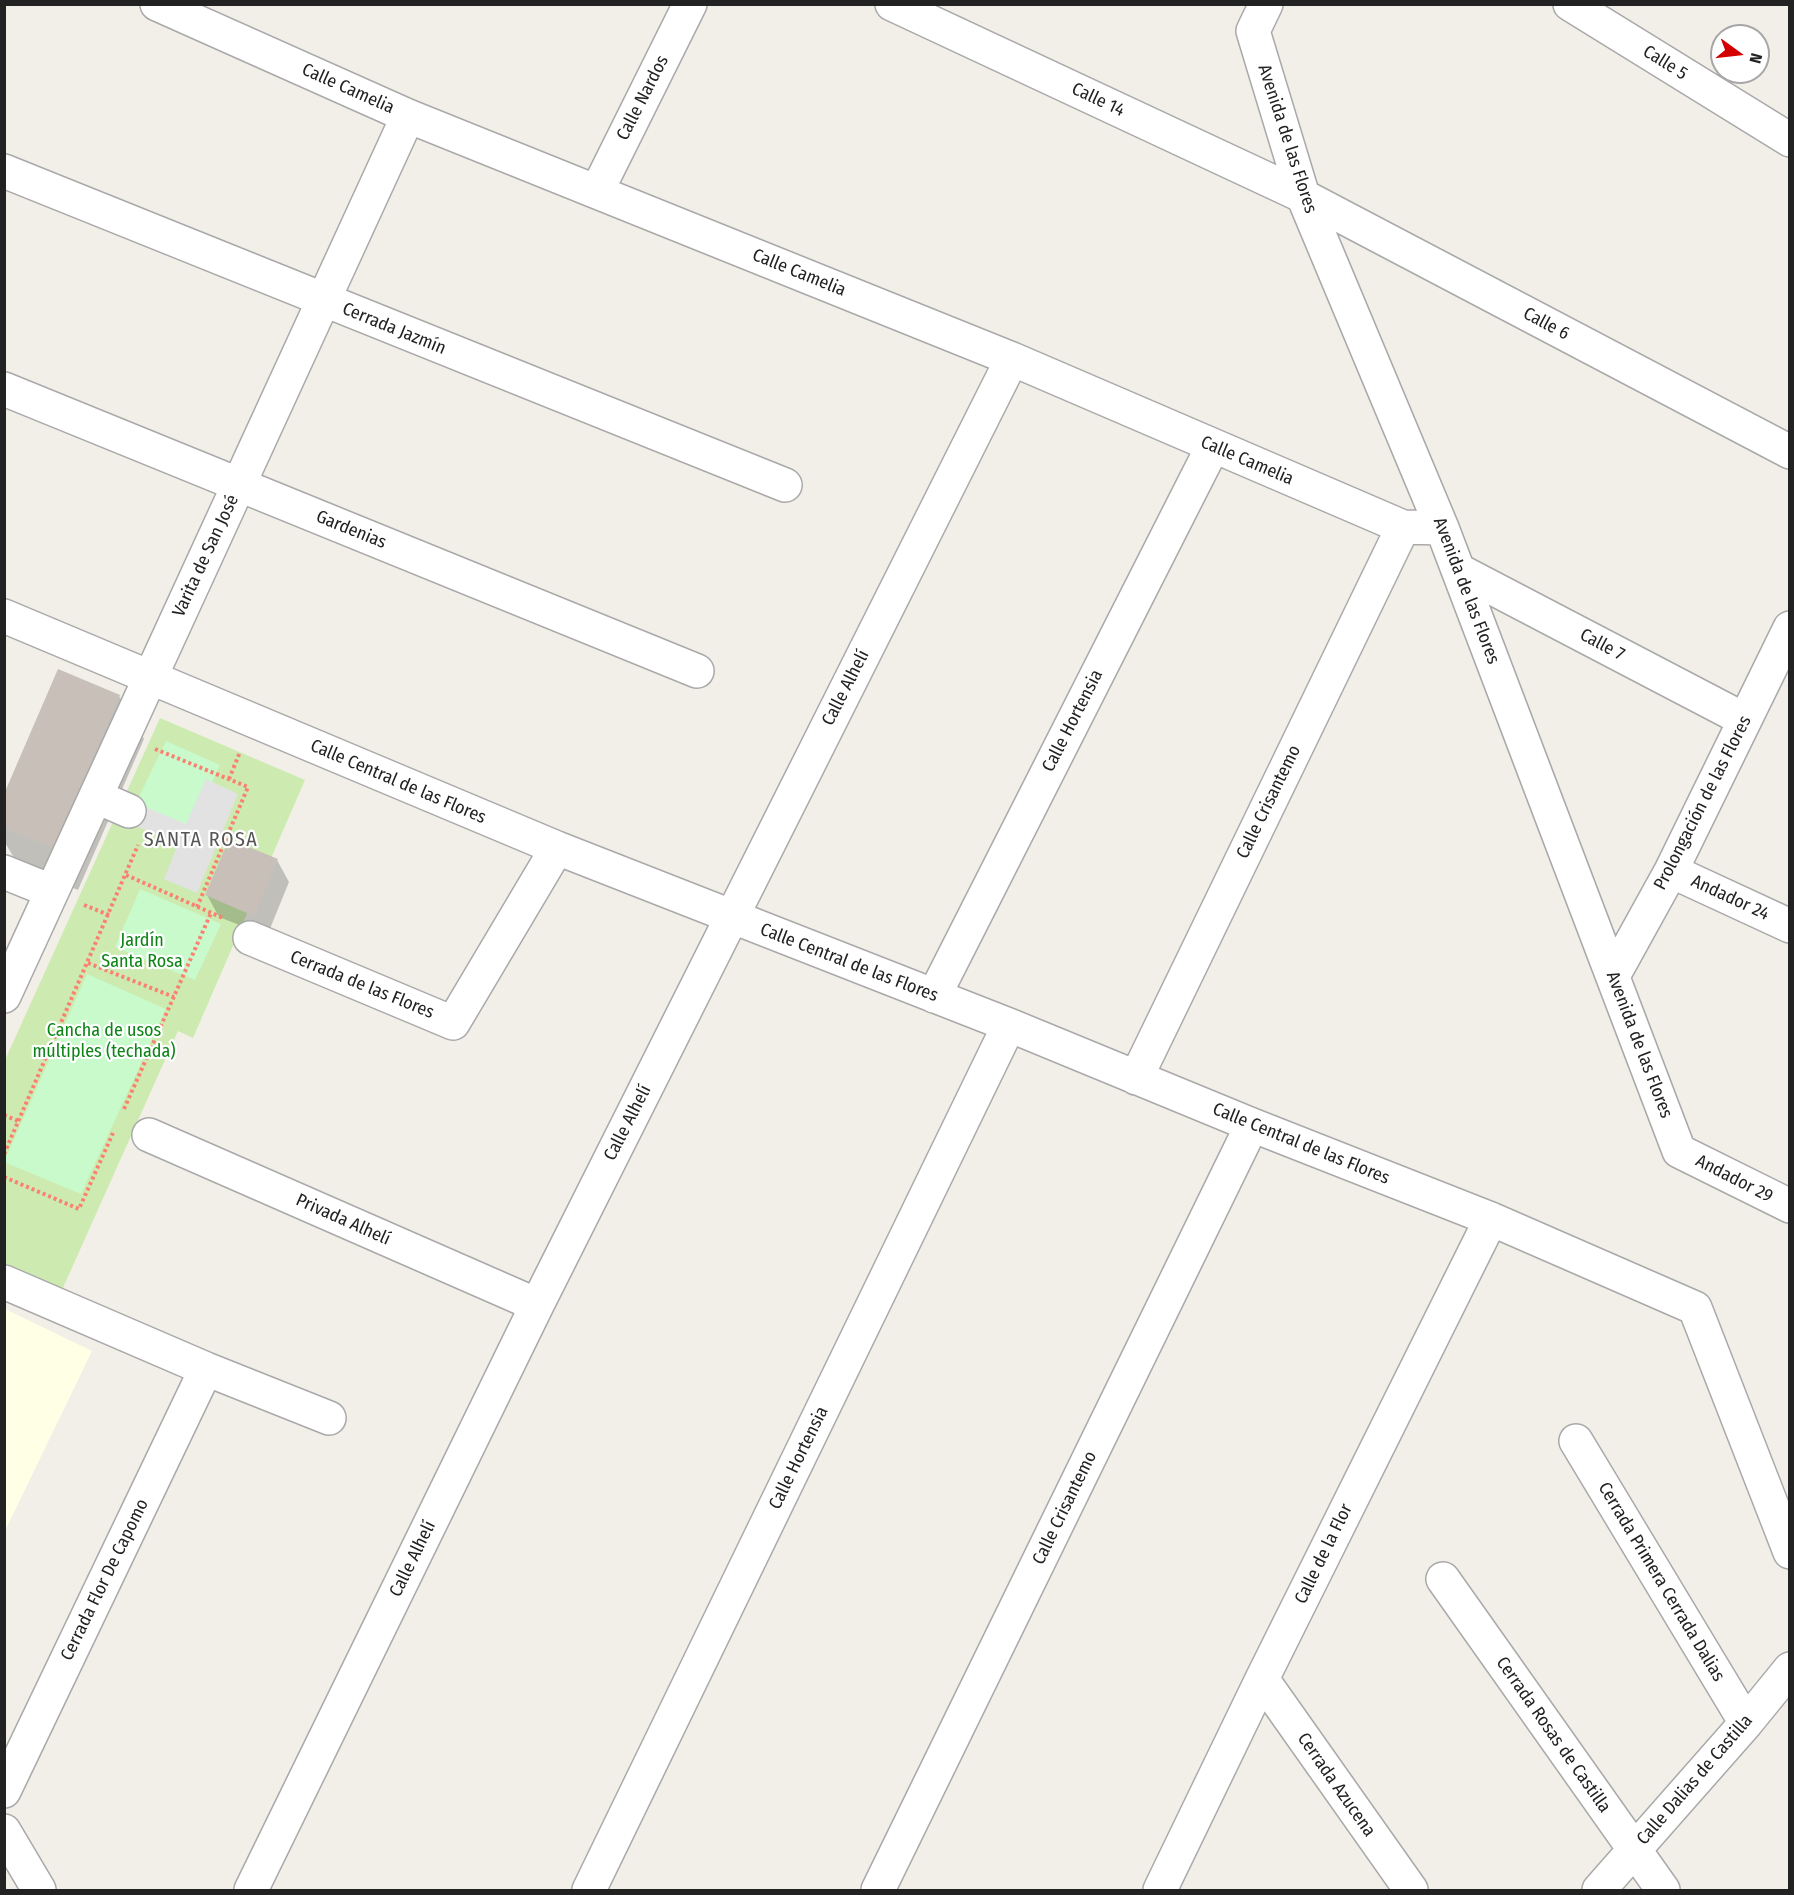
<!DOCTYPE html>
<html>
<head>
<meta charset="utf-8">
<style>
  body { margin:0 }
  #map { position:relative; width:1794px; height:1895px; overflow:hidden; background:#f2efe9; font-family:"Fira Sans Condensed",sans-serif }
  canvas { display:block }
  .frame { position:absolute; inset:0; border:6px solid #222; pointer-events:none }
  .north { position:absolute; left:1710px; top:24px; width:60px; height:60px; box-sizing:border-box; background:#fff; border:2px solid #a7a7a7; border-radius:50%; rotate:105deg; font-size:16px; font-weight:700; line-height:24px; text-align:center; color:#222 }
  .north::after { content:''; display:block; margin:auto; width:21px; height:27px; background:#d40000; clip-path:polygon(50% 0,100% 100%,50% 72%,0 100%) }
</style>
</head>
<body>
<div id="map">
<canvas width="1794" height="1895"></canvas>
<div class="frame"></div>
<div class="north">N</div>
</div>
<script>
const g = document.querySelector('canvas').getContext('2d');
g.lineJoin = 'round';
function paint(path, color) {
  g.fillStyle = color;
  g.fill(path, 'evenodd');
}
function toPath(rows) {
  const path = new Path2D();
  for (const r of rows) {
    path.moveTo(r[0], r[1]);
    for (let i = 2; i < r.length; i += 2) path.lineTo(r[i], r[i + 1]);
  }
  return path;
}
function trace(path, color, width, dash) {
  g.strokeStyle = color;
  g.lineWidth = width;
  g.lineCap = dash ? 'butt' : 'round';
  g.setLineDash(dash || []);
  g.stroke(path);
}
function label(font, color, halo, rows, align = 'center') {
  g.font = font + ' "Fira Sans Condensed",sans-serif';
  g.lineWidth = 4.5;
  g.setLineDash([]);
  g.textBaseline = 'middle';
  g.strokeStyle = halo;
  g.fillStyle = color;
  for (const [text, x, y, turn = 0] of rows) {
    g.save();
    g.translate(x, y);
    g.rotate((+turn || 0) * Math.PI / 180);
    g.textAlign = isNaN(turn) ? turn : align;
    if (halo) g.strokeText(text, 0, 0);
    g.fillText(text, 0, 0);
    g.restore();
  }
}
paint(toPath([
  [5,1309,92,1351,5,1531]
]), '#ffffe5');
paint(toPath([
  [160,718,305,780,193,1038,178,1031,62,1290,5,1264,5,1060]
]), '#cdebb0');
paint(toPath([
  [166,741,220,765,190,831,133,809],
  [140,889,221,924,195,980,115,947],
  [87,974,166,1009,81,1194,4,1162]
]), '#c8facc');
paint(toPath([
  [206,779,238,794,197,893,164,879,178,844,115,817,124,798,186,824]
]), '#e2e2e2');
paint(toPath([
  [119,696,144,739,78,890,19,866,4,841,4,798],
  [277,860,289,882,267,936,219,917,207,895]
]), '#0003');
paint(toPath([
  [58,669,120,695,54,848,4,828,4,794],
  [229,839,278,859,254,916,205,895]
]), '#c7bfb8');
const street = toPath([
  [157,4,408,116,1012,359,1403,527,1442,528],
  [892,4,1303,196,1790,452],
  [1266,4,1253,31,1303,196,1442,528,1679,1151,1790,1206],
  [1570,4,1790,140],
  [4,171,785,485],
  [597,191,690,4],
  [4,389,697,671],
  [1458,570,1745,720],
  [4,616,557,848,1009,1025,1252,1125,1491,1219,1695,1308,1790,1552],
  [97,797,129,811],
  [1671,871,1790,926],
  [4,872,51,891],
  [250,938,453,1023,557,848],
  [1613,976,1671,871,1790,628],
  [4,996,408,116],
  [934,996,1213,446],
  [1136,1078,1403,527],
  [149,1135,537,1305],
  [4,1282,206,1369,329,1418],
  [1576,1441,1746,1723],
  [1443,1579,1663,1890],
  [1262,1679,1411,1890],
  [4,1791,206,1369],
  [4,1831,39,1890],
  [251,1890,537,1305,1012,359],
  [589,1890,1009,1025],
  [878,1890,1252,1125],
  [1160,1890,1262,1679,1491,1219],
  [1599,1890,1746,1723,1790,1669]
]);
trace(street, '#a9a9a9', 36);
trace(toPath([
  [155,749,248,787,197,907],
  [229,779,240,752],
  [126,875,223,918],
  [84,905,109,915],
  [88,963,174,997],
  [124,1109,211,913],
  [4,1115,18,1121],
  [4,1154,138,845],
  [4,1177,79,1209,113,1133]
]), '#fa8072', 4, [3, 3]);
trace(street, '#fff', 33);
label('18px', '#222', '#fff', [
  ["Calle 5",1665,63,32],
  ["Calle Camelia",348,89,24],
  ["Calle Nardos",643,98,-63],
  ["Calle 14",1098,100,25],
  ["Avenida de las Flores",1287,139,72],
  ["Calle Camelia",799,273,22],
  ["Calle 6",1546,324,28],
  ["Cerrada Jazmín",394,329,22],
  ["Calle Camelia",1247,461,23],
  ["Gardenias",351,530,22],
  ["Varita de San José",206,556,-65],
  ["Avenida de las Flores",1466,591,69],
  ["Calle 7",1602,645,28],
  ["Calle Alhelí",846,688,-63],
  ["Calle Hortensia",1073,721,-63],
  ["Calle Central de las Flores",398,782,23],
  ["Calle Crisantemo",1269,802,-64],
  ["Prolongación de las Flores",1703,803,-63],
  ["Andador 24",1730,898,25],
  ["Calle Central de las Flores",849,963,21],
  ["Cerrada de las Flores",362,985,22],
  ["Avenida de las Flores",1639,1045,69],
  ["Calle Alhelí",628,1123,-63],
  ["Calle Central de las Flores",1301,1144,22],
  ["Andador 29",1734,1179,27],
  ["Privada Alhelí",343,1220,24],
  ["Calle Hortensia",799,1458,-64],
  ["Calle Crisantemo",1065,1508,-64],
  ["Calle de la Flor",1324,1554,-64],
  ["Calle Alhelí",413,1559,-64],
  ["Cerrada Flor De Capomo",105,1580,-64],
  ["Cerrada Primera Cerrada Dalias",1661,1582,59],
  ["Cerrada Rosas de Castilla",1553,1735,55],
  ["Calle Dalias de Castilla",1695,1780,-49],
  ["Cerrada Azucena",1336,1785,55]
]);
label('18px', '#0c8416', '#fff', [
  ["Jardín",142,941],
  ["Santa Rosa",142,962],
  ["Cancha de usos",104,1031],
  ["múltiples (techada)",104,1052]
]);
g.letterSpacing = '1.5px';
label('20px', '#555', '#fff', [
  ["SANTA ROSA",201,840]
]);
g.letterSpacing = '0px';
</script>
</body>
</html>
